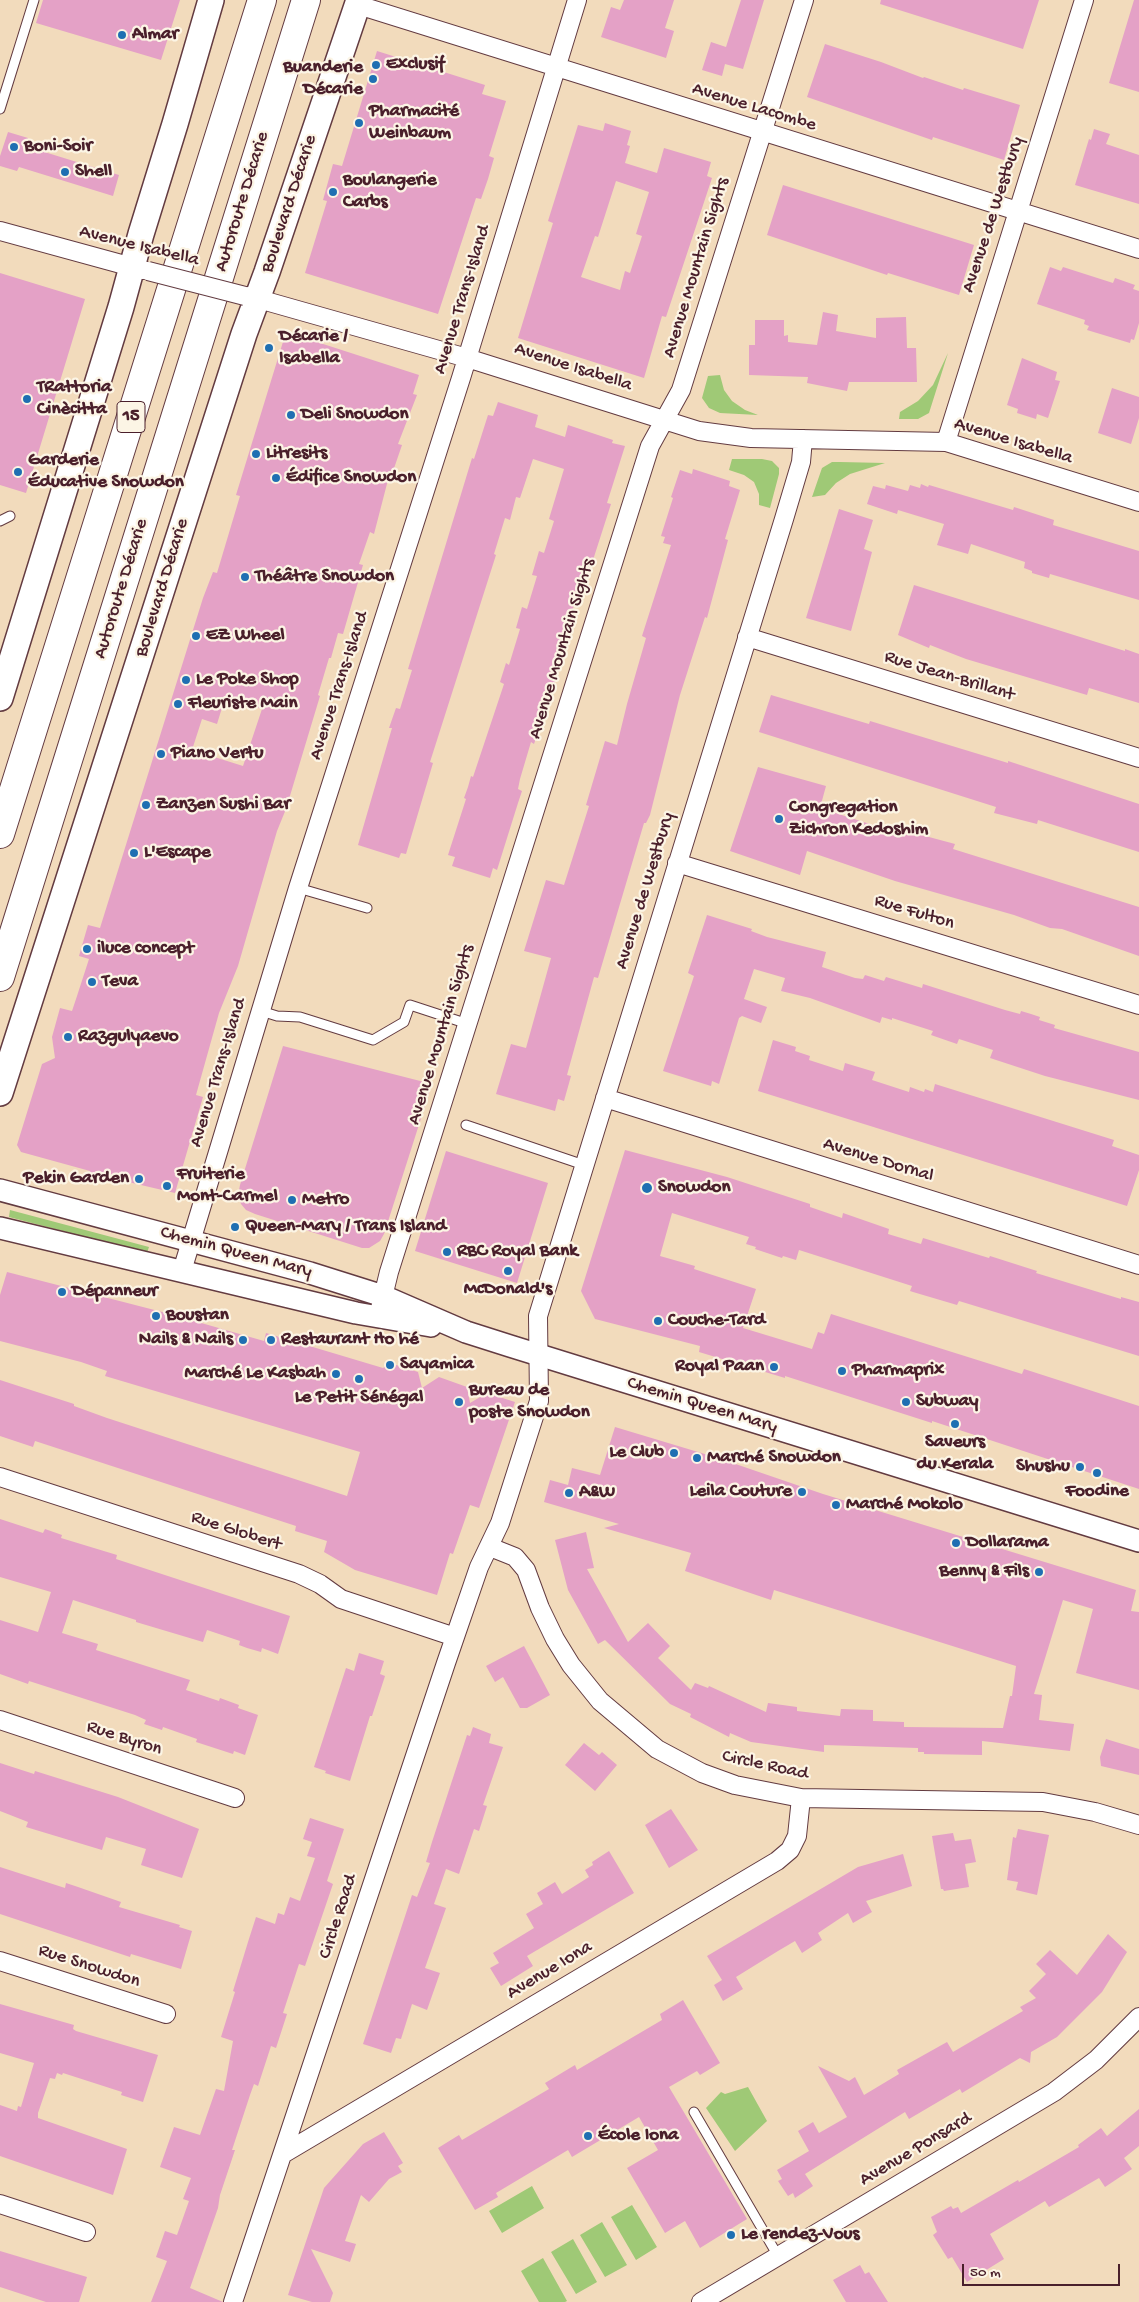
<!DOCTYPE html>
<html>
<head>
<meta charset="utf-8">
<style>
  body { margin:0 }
  #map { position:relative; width:1139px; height:2302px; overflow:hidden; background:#f2dbbc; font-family:"Gochi Hand",sans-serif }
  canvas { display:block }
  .scale { position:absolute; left:962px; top:2264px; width:158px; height:22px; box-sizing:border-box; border:2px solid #4a1f2b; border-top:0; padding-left:6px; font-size:15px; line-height:18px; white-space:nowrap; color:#4a1f2b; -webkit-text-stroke:4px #fcf5e5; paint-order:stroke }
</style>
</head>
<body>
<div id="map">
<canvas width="1139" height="2302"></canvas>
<div class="scale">50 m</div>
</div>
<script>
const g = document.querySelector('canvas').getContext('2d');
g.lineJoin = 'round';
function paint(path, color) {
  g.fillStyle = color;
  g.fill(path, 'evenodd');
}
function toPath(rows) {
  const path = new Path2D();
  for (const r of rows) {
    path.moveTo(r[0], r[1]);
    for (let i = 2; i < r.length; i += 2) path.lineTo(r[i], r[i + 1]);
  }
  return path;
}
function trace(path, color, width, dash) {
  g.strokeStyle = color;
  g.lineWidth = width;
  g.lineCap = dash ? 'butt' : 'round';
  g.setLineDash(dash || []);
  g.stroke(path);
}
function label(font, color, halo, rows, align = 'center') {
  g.font = font + ' "Gochi Hand",sans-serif';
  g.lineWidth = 4.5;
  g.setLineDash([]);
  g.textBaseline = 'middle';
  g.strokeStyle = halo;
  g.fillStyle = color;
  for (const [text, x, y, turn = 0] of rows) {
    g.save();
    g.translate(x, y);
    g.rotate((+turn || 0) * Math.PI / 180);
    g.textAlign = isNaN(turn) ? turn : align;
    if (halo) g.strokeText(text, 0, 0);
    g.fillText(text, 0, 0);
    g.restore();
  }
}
paint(toPath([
  [948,353,929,413,918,419,899,419,900,412,918,401,933,385],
  [720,375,724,390,732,401,745,410,758,415,720,413,709,408,702,398,708,376],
  [732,459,762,459,772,461,779,468,779,474,770,508,759,505,759,494,754,482,744,475,729,470],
  [832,462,840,462,885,463,850,474,836,483,825,495,812,497,822,468],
  [10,1210,149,1247,147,1253,9,1217],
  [748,2087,767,2121,735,2151,706,2108,721,2092,725,2094],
  [532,2186,544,2208,502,2233,489,2211],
  [632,2205,657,2247,636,2260,611,2217],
  [602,2222,627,2265,605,2277,580,2235],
  [573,2239,597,2282,576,2294,551,2252],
  [543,2258,567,2301,565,2302,539,2302,521,2271]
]), '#9fc976');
paint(toPath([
  [43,0,180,0,161,60,36,23],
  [624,0,674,0,665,28,674,31,666,58,601,37,611,7,620,10],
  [741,0,764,0,743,69,725,64,722,76,702,70,711,42,726,47],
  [881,0,1039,0,1023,49,880,4],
  [1134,0,1139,0,1139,92,1109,83],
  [825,44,881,62,923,78,924,77,963,90,964,88,1020,105,1004,160,933,137,932,140,807,97],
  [377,51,485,85,482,94,506,101,490,153,489,156,494,158,488,179,481,199,476,198,438,314,305,273,327,201,323,200,333,164,342,166],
  [605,123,631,131,627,145,630,146,625,163,657,173,664,148,711,162,707,176,712,178,666,317,662,316,644,378,518,338,553,223,548,221,578,125,603,131],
  [616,181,649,192,636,234,642,236,630,273,625,271,620,290,581,277,595,236,598,237],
  [1094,129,1110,134,1106,144,1139,155,1139,204,1075,185,1089,139,1091,140],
  [8,132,28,138,25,146,119,175,113,196,19,167,17,171,0,166,0,156],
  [783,185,974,245,959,295,888,273,887,275,767,235],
  [1050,267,1061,271,1063,267,1113,283,1115,278,1135,285,1133,289,1139,291,1139,323,1134,340,1131,339,1130,343,1087,330,1089,326,1084,324,1085,320,1037,304],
  [0,273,85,299,26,493,0,485],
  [823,312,838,315,836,331,876,338,876,318,906,317,907,348,916,348,917,382,849,382,847,391,807,383,808,377,749,375,749,345,755,345,755,320,784,320,784,336,788,335,788,342,817,345],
  [286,332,419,375,413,394,417,395,398,444,402,445,391,477,389,476,374,534,370,532,359,564,363,565,343,634,338,633,331,658,329,658,318,695,320,696,286,809,277,831,238,966,219,1013,196,1095,203,1097,175,1193,90,1173,90,1171,21,1152,17,1145,42,1064,55,1058,52,1037,60,1008,72,1011,77,996,89,959,79,956,88,925,100,928,203,598,213,572,217,573,240,496,236,495],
  [225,698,262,709,243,766,192,750,202,719,217,724],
  [1022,358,1057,372,1055,380,1060,381,1048,418,1037,414,1036,419,1017,413,1018,409,1007,405],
  [1112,388,1139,397,1139,418,1131,444,1098,433],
  [498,402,538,415,535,427,565,437,568,425,613,440,612,443,625,446,607,503,611,504,584,588,579,587,569,623,572,624,559,670,534,744,531,742,520,779,518,789,522,791,518,803,497,870,493,868,490,878,452,866,455,857,448,855,466,799,464,798,468,787,471,776,473,777,504,684,500,682,506,663,509,665,520,629,516,628,522,607,527,609,537,576,532,575,539,551,544,553,554,521,549,519,564,469,533,459,520,498,516,497,510,520,505,518,494,554,496,555,430,762,433,763,406,854,401,853,399,858,358,845,392,728,389,728,396,708,400,709,412,670,408,669,472,458,474,459,488,415,493,416],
  [693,469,730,481,729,486,740,490,725,539,728,540,707,618,705,617,680,695,650,815,646,823,644,823,598,978,594,977,567,1075,571,1076,564,1101,558,1099,555,1111,496,1094,511,1044,526,1048,551,958,524,951,546,880,564,885,589,806,586,805,605,741,617,745,627,704,646,638,642,636,671,545,663,543,665,537,661,536,673,498,671,497,680,470,692,474],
  [921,484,928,487,929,485,1013,510,1014,507,1054,520,1053,525,1139,551,1139,600,1050,574,1049,578,1032,573,1032,571,1024,568,1025,562,971,544,968,554,937,545,944,524,898,510,897,514,867,504,873,486,885,489,886,485,908,491,910,485,920,488],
  [839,509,873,520,864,549,872,552,851,631,806,618],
  [914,585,1125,651,1125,649,1139,654,1139,703,1089,688,1087,695,966,659,930,645,929,648,898,635],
  [771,695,869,724,870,721,1008,763,1008,761,1139,804,1139,852,1038,820,1037,824,994,813,996,807,759,732],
  [758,767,826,786,820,808,876,826,877,823,955,844,953,849,1139,907,1139,956,1062,929,1050,928,1014,915,895,881,807,851,800,875,730,851],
  [707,915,752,929,751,931,767,937,826,952,822,967,855,978,863,979,865,975,884,981,886,977,922,988,923,984,1005,1010,1020,1014,1021,1011,1031,1014,1040,1017,1039,1020,1055,1025,1054,1028,1139,1052,1139,1100,1045,1076,990,1058,993,1050,959,1039,957,1044,931,1035,933,1031,892,1018,892,1020,882,1017,880,1023,810,998,781,991,785,978,754,969,744,999,767,1007,761,1023,742,1016,739,1018,719,1084,712,1081,711,1086,663,1071,694,976,688,973],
  [773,1040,796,1047,795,1051,810,1056,809,1060,843,1071,845,1063,875,1072,872,1080,909,1092,910,1087,924,1092,925,1089,933,1092,935,1084,1114,1140,1112,1146,1139,1155,1139,1170,1127,1206,758,1091],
  [283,1046,432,1084,384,1234,380,1241,369,1248,362,1248,255,1214,246,1210,241,1204,238,1195,240,1185],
  [625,1150,727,1177,810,1204,810,1207,842,1218,843,1213,889,1229,888,1234,921,1244,923,1238,989,1258,990,1256,1037,1271,1036,1273,1121,1299,1121,1297,1139,1302,1139,1356,959,1301,957,1305,913,1292,910,1291,912,1286,799,1250,796,1260,783,1256,782,1258,755,1249,756,1247,746,1244,749,1237,672,1213,660,1256,695,1266,694,1269,756,1289,743,1328,812,1349,818,1332,824,1334,831,1314,1022,1374,1024,1369,1139,1406,1139,1489,932,1421,932,1423,785,1376,785,1378,699,1352,700,1346,595,1319,581,1291],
  [446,1151,548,1183,517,1283,415,1251],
  [7,1272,170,1314,264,1341,266,1333,383,1368,390,1363,418,1372,422,1388,439,1377,467,1387,470,1403,487,1393,515,1402,479,1508,470,1505,453,1554,450,1553,437,1595,355,1570,324,1552,327,1541,295,1531,296,1526,35,1441,33,1447,0,1436,0,1380,74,1404,74,1406,107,1418,347,1496,360,1452,105,1376,107,1371,81,1362,0,1341,0,1295],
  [615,1427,718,1458,823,1494,1136,1590,1131,1611,1139,1612,1139,1690,1076,1673,1093,1609,1063,1600,1034,1694,1042,1695,1039,1720,1074,1724,1070,1751,982,1741,982,1755,924,1754,924,1752,918,1752,918,1748,824,1745,824,1752,751,1742,730,1733,729,1737,690,1717,691,1714,670,1704,605,1640,598,1644,568,1590,555,1540,586,1532,594,1568,587,1569,628,1642,648,1623,670,1646,658,1658,691,1690,695,1683,708,1688,709,1686,766,1712,768,1703,797,1707,797,1711,840,1716,841,1709,873,1710,873,1721,904,1722,904,1727,1003,1728,1010,1696,1012,1696,1016,1666,774,1590,771,1600,685,1571,691,1553,604,1528,619,1524,544,1502,550,1480,568,1485,572,1468,600,1475],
  [0,1519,43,1533,45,1529,62,1535,61,1538,117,1555,116,1559,290,1616,278,1654,262,1648,261,1652,247,1648,239,1645,240,1641,207,1630,203,1642,136,1622,136,1620,73,1600,62,1633,98,1644,96,1650,190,1680,186,1690,219,1701,220,1698,239,1705,238,1708,258,1715,245,1755,234,1751,233,1754,196,1742,197,1739,163,1727,162,1730,144,1724,146,1720,135,1715,29,1681,28,1684,0,1674,0,1620,38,1632,51,1592,0,1577],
  [524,1646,550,1695,527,1708,520,1708,503,1677,495,1682,486,1666],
  [359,1653,384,1661,380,1674,385,1676,372,1716,370,1716,350,1781,325,1773,326,1771,314,1767,346,1668,354,1671],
  [473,1727,491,1734,489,1743,503,1747,483,1805,487,1806,479,1831,474,1829,459,1874,446,1869,434,1904,446,1908,425,1968,440,1973,427,2010,412,2004,401,2039,396,2038,391,2053,363,2044,412,1895,417,1897,430,1863,426,1862,432,1842,467,1735,470,1736],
  [1106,1739,1139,1749,1139,1775,1101,1766,1100,1757],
  [584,1743,599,1755,602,1752,617,1765,595,1791,565,1765],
  [0,1763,34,1774,35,1771,118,1797,199,1829,182,1878,141,1865,146,1849,106,1837,102,1850,26,1827,28,1822,0,1811],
  [671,1809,698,1850,669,1868,645,1825],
  [310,1818,344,1829,327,1881,333,1884,305,1966,299,1964,283,2013,287,2014,276,2048,271,2046,258,2086,254,2084,250,2095,232,2150,235,2150,220,2195,218,2208,190,2288,223,2302,151,2302,167,2261,156,2257,165,2231,177,2235,189,2201,183,2199,191,2178,160,2167,174,2127,200,2135,216,2089,224,2091,233,2041,221,2037,235,1992,233,1991,248,1942,256,1917,275,1924,278,1913,284,1915,290,1897,300,1901,315,1858,307,1856,312,1842,303,1839],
  [1018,1829,1049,1835,1037,1895,1016,1890,1018,1882,1007,1880,1013,1837,1016,1838],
  [953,1833,955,1841,971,1839,976,1862,965,1864,969,1887,944,1891,943,1889,941,1889,932,1836],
  [609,1851,634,1893,527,1956,533,1966,501,1986,490,1968,499,1963,493,1953,534,1928,526,1914,543,1904,537,1893,555,1882,562,1894,589,1877,585,1870,593,1865,592,1862],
  [903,1854,912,1886,866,1901,872,1912,853,1923,848,1913,818,1933,822,1940,802,1953,795,1941,778,1951,736,1977,743,1989,723,2001,714,1985,722,1980,707,1956,858,1867],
  [0,1867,65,1888,66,1883,78,1887,121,1902,119,1907,180,1925,179,1927,192,1931,181,1969,131,1954,130,1957,0,1914],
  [1108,1934,1127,1952,1102,1992,1057,2037,1031,2052,1030,2063,1020,2058,962,2093,960,2089,909,2119,905,2112,805,2174,813,2186,795,2198,793,2193,788,2196,778,2181,782,2179,777,2170,809,2151,798,2131,813,2122,819,2133,847,2117,818,2066,849,2081,855,2077,864,2095,899,2074,897,2070,947,2042,953,2052,1023,2011,1020,2007,1036,1998,1029,1991,1046,1974,1036,1964,1050,1950,1077,1975],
  [683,2000,720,2063,700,2075,697,2071,669,2087,747,2219,700,2248,685,2221,665,2233,627,2168,658,2150,639,2117,572,2157,568,2150,496,2193,498,2197,475,2210,438,2148,459,2135,462,2140,549,2089,545,2083,575,2065,577,2070,662,2020,660,2014],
  [0,2004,74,2025,73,2029,76,2031,158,2055,143,2102,121,2095,122,2092,63,2073,62,2075,57,2073,55,2079,50,2078,38,2113,38,2118,127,2149,113,2195,0,2156,0,2105,17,2111,18,2106,21,2107,34,2063,0,2053],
  [1139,2109,1139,2146,1124,2158,1132,2169,1105,2187,1099,2178,1049,2207,1045,2201,990,2234,1004,2259,967,2282,952,2257,948,2259,933,2235,937,2232,931,2217,951,2206,953,2209,958,2207,961,2213,1018,2180,1019,2182,1079,2147,1078,2145,1101,2128,1107,2136],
  [384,2132,403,2163,398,2166,402,2172,389,2179,369,2202,361,2195,345,2241,356,2244,350,2262,311,2249,333,2293,330,2302,312,2302,288,2295,324,2188,363,2144],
  [0,2251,87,2277,79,2302,46,2302,0,2287],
  [860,2265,865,2274,869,2272,888,2302,846,2302,833,2280]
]), '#e4a1c6');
const service = toPath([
  [0,109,34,0],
  [0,521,10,516],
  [298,888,367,908],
  [261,1011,277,1016,300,1017,373,1040,404,1022,410,1005,468,1024],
  [466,1125,584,1165],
  [694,2112,778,2256]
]);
const minor = toPath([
  [358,5,1139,249],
  [0,231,143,270],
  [248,296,467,358,699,431,751,438,946,442,1139,502],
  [946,442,1084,0],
  [747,637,1139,758],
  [677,863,1139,1005],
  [605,1098,1139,1265],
  [182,1271,298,888,461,378,577,0],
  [380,1309,389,1272,650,446,681,390,804,0],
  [0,1477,299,1574,320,1584,341,1599,455,1637],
  [490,1547,515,1557,526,1570,540,1608,555,1639,571,1665,600,1701,657,1749,702,1773,735,1785,801,1798,1043,1802,1095,1812,1139,1825],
  [0,1720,235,1798],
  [0,1961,166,2014],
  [283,2154,777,1861,790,1850,797,1836,801,1798],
  [0,2204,86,2232],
  [233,2302,446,1663,479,1567,500,1523,539,1401,538,1316,784,519,801,462,803,439],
  [701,2302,1054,2092,1096,2060,1139,2017]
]);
const tertiary = toPath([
  [0,1190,310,1273,383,1296,466,1332,510,1346,1139,1541],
  [0,1228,356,1313,431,1326]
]);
const secondary = toPath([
  [0,698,121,307,141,234,175,124,211,0],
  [0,1093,244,334,267,272,359,0]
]);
const motorway = toPath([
  [0,834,262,0],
  [0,977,306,0]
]);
trace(service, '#633b41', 11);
trace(minor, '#633b41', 20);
trace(tertiary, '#633b41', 24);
trace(secondary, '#633b41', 28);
trace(motorway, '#633b41', 30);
trace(service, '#fff', 9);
trace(minor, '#fff', 18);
trace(tertiary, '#fff', 21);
trace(secondary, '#fff', 25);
trace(motorway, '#fff', 28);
const minorBridge = toPath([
  [148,271,245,296]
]);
trace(minorBridge, '#633b41', 20, []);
trace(minorBridge, '#fff', 18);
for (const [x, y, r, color] of [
  [122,35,5,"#1f6fb2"],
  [376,65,5,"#1f6fb2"],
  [373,79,5,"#1f6fb2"],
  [359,123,5,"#1f6fb2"],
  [14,147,5,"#1f6fb2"],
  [65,172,5,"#1f6fb2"],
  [333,192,5,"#1f6fb2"],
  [269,348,5,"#1f6fb2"],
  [27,399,5,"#1f6fb2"],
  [291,415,5,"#1f6fb2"],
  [256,454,5,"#1f6fb2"],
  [18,472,5,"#1f6fb2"],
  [276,478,5,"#1f6fb2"],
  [245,577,5,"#1f6fb2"],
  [196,636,5,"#1f6fb2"],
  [186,680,5,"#1f6fb2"],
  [178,704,5,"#1f6fb2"],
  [161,754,5,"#1f6fb2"],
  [146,805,5,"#1f6fb2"],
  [779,819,5,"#1f6fb2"],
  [134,853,5,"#1f6fb2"],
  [87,949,5,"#1f6fb2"],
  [92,982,5,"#1f6fb2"],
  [68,1037,5,"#1f6fb2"],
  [139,1179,5,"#1f6fb2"],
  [167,1186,5,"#1f6fb2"],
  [647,1188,6,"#1f6fb2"],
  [292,1200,5,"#1f6fb2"],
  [235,1227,5,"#1f6fb2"],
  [447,1252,5,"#1f6fb2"],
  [508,1271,5,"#1f6fb2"],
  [62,1292,5,"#1f6fb2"],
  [156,1316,5,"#1f6fb2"],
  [658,1321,5,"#1f6fb2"],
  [243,1340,5,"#1f6fb2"],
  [271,1340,5,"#1f6fb2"],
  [390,1365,5,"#1f6fb2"],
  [774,1367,5,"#1f6fb2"],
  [842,1371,5,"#1f6fb2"],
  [336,1374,5,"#1f6fb2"],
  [359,1379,5,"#1f6fb2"],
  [459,1402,5,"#1f6fb2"],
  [906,1402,5,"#1f6fb2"],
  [955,1424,5,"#1f6fb2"],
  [674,1453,5,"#1f6fb2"],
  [697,1458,5,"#1f6fb2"],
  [1080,1467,5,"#1f6fb2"],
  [1097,1473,5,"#1f6fb2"],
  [802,1492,5,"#1f6fb2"],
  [569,1493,5,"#1f6fb2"],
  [836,1505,5,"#1f6fb2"],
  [956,1543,5,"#1f6fb2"],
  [1039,1572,5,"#1f6fb2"],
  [588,2136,5,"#1f6fb2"],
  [731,2235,5,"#1f6fb2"]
]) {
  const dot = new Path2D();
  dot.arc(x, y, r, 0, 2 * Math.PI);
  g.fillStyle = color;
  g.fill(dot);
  trace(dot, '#fcf5e5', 2);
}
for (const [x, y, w] of [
  [131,417,28]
]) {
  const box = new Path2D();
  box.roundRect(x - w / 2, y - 15.5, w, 31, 4);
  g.fillStyle = '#fcf5e5';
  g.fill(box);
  trace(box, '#4a1f2b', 1);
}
label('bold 18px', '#4a1f2b', null, [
  ["15",131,417]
]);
label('bold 19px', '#4a1f2b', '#fcf5e5', [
  ["Almar",132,35],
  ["Exclusif",386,65],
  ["Buanderie",363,68,"right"],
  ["Décarie",363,90,"right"],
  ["Pharmacité",369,112],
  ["Weinbaum",369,134],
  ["Boni-Soir",24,147],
  ["Shell",75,172],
  ["Boulangerie",343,181],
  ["Carbs",343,203],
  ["Décarie /",279,337],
  ["Isabella",279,359],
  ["TRattoria",37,388],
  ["Cinècitta",37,410],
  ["Deli Snowdon",301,415],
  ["Litresits",266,454],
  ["Garderie",28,461],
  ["Éducative Snowdon",28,483],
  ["Édifice Snowdon",286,478],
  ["Théâtre Snowdon",255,577],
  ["EZ Wheel",206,636],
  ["Le Poke Shop",196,680],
  ["Fleuriste Main",188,704],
  ["Piano Vertu",171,754],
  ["Zanzen Sushi Bar",156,805],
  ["Congregation",789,808],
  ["Zichron Kedoshim",789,830],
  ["L'Escape",144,853],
  ["iluce concept",97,949],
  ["Teva",102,982],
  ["Razgulyaevo",78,1037],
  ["Fruiterie",177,1175],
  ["Mont-Carmel",177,1197],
  ["Pekin Garden",129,1179,"right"],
  ["Snowdon",658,1188],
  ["Metro",302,1200],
  ["Queen-Mary / Trans Island",245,1227],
  ["RBC Royal Bank",457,1252],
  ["McDonald's",508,1290,"center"],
  ["Dépanneur",72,1292],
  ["Boustan",166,1316],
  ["Couche-Tard",668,1321],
  ["Nails & Nails",233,1340,"right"],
  ["Restaurant Ho hé",281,1340],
  ["Sayamica",400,1365],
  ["Royal Paan",764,1367,"right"],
  ["Pharmaprix",852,1371],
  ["Marché Le Kasbah",326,1374,"right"],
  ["Bureau de",469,1391],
  ["poste Snowdon",469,1413],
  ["Le Petit Sénégal",359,1398,"center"],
  ["Subway",916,1402],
  ["Saveurs",955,1443,"center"],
  ["du Kerala",955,1465,"center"],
  ["Le Club",664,1453,"right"],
  ["Marché Snowdon",707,1458],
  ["Shushu",1070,1467,"right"],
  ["Leila Couture",792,1492,"right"],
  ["Foodine",1097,1492,"center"],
  ["A&W",579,1493],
  ["Marché Mokolo",846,1505],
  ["Dollarama",966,1543],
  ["Benny & Fils",1029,1572,"right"],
  ["École Iona",598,2136],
  ["Le rendez-Vous",741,2235]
], 'left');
label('19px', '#4a1f2b', '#fcf5e5', [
  ["Avenue Lacombe",754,108,17],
  ["Autoroute Décarie",243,202,-73],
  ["Boulevard Décarie",290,204,-72],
  ["Avenue de Westbury",994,215,-72],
  ["Avenue Isabella",139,247,14],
  ["Avenue Mountain Sights",697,268,-73],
  ["Avenue Trans-Island",463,300,-73],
  ["Avenue Isabella",573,368,18],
  ["Avenue Isabella",1013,442,17],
  ["Boulevard Décarie",163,588,-73],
  ["Autoroute Décarie",122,589,-73],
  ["Avenue Mountain Sights",563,649,-73],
  ["Rue Jean-Brillant",949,677,17],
  ["Avenue Trans-Island",340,686,-72],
  ["Avenue de Westbury",646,891,-73],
  ["Rue Fulton",914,913,17],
  ["Avenue Mountain Sights",442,1035,-73],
  ["Avenue Trans-Island",219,1073,-73],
  ["Avenue Dornal",878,1161,17],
  ["Chemin Queen Mary",236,1253,15],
  ["Chemin Queen Mary",702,1406,17],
  ["Rue Globert",236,1532,18],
  ["Rue Byron",124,1739,18],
  ["Circle Road",765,1766,12],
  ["Circle Road",339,1917,-72],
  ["Rue Snowdon",89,1967,18],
  ["Avenue Iona",550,1971,-31],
  ["Avenue Ponsard",916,2150,-31]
]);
</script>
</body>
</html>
